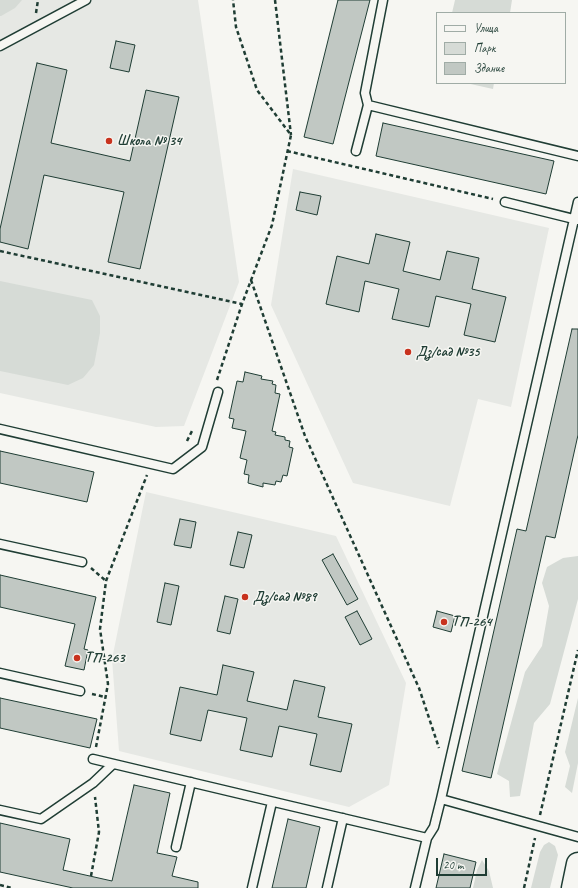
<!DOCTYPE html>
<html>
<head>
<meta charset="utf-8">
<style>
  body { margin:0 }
  #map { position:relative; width:578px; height:888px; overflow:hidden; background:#f6f6f2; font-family:Caveat,sans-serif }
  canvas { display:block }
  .legend { position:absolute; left:436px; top:12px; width:130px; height:72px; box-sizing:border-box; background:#f6f6f2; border:1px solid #a0aca6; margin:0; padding:5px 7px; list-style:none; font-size:12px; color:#1f3d34 }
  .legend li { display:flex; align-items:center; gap:8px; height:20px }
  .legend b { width:20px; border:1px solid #a0aca6 }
  .scale { position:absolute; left:436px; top:858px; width:51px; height:18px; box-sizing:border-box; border:2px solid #1f3d34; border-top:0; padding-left:5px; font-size:12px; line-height:14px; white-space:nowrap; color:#1f3d34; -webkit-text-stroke:3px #f6f6f2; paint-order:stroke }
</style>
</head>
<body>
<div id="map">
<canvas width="578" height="888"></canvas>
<ul class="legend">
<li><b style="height:5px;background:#f6f6f2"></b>Улица</li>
<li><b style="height:11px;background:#d6dbd6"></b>Парк</li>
<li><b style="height:11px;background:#c1c8c3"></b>Здание</li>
</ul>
<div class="scale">20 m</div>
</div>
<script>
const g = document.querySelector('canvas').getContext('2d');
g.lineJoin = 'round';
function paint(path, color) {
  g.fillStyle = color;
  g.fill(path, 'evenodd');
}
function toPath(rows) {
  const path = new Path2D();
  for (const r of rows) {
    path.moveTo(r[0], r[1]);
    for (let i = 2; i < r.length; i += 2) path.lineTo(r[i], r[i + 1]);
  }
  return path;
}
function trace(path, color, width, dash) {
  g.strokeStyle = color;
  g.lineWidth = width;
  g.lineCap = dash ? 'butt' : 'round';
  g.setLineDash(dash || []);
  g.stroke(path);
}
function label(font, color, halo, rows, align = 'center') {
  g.font = font + ' Caveat,sans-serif';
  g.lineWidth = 3;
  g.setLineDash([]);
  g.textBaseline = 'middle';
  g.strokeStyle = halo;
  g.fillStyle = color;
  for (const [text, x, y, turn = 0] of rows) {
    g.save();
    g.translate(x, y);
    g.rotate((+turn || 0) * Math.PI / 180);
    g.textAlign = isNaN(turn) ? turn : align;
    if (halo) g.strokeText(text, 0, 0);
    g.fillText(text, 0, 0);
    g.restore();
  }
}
paint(toPath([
  [0,0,198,0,239,282,184,426,156,427,0,393],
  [293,169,549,228,511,407,478,399,450,506,353,483,271,305],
  [146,492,336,536,406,683,389,785,349,807,119,751,112,659]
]), '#e6e8e4');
paint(toPath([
  [0,0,22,0,15,8,1,16,0,16],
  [455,0,512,0,510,13,452,13],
  [466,83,494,83,493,89],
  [0,281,92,300,100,316,100,333,94,365,83,378,68,385,0,371],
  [578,556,578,599,550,704,534,723,520,796,510,797,509,781,497,774,525,672,542,646,549,606,542,583,547,567,563,558],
  [578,698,578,763,572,793,565,787,570,766,565,752],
  [549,842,555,846,558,855,550,888,531,888,540,852,544,845],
  [482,860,489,871,493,888,473,888,477,870]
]), '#d6dbd6');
const building = toPath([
  [338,0,370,0,333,144,304,137,338,0],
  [116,41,135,45,129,72,110,68,116,41],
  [37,63,67,70,51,143,130,161,146,90,179,97,140,269,108,262,124,192,44,175,28,249,0,242,0,229,37,63],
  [383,123,554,161,546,194,376,156,383,123],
  [300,192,321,196,317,215,296,210,300,192],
  [376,234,410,242,403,271,440,280,447,251,479,258,472,289,506,297,495,342,464,335,471,304,436,296,429,327,392,319,399,289,365,281,359,312,326,304,337,256,369,264,376,234],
  [572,329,578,329,578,435,555,538,546,536,491,778,462,771,517,529,526,531,572,329],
  [245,372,262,376,261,379,273,381,272,384,276,385,275,393,280,394,272,431,276,432,275,435,285,437,285,440,290,441,289,447,293,448,287,476,283,475,281,482,276,481,275,485,263,483,263,487,248,483,249,475,244,474,247,460,240,458,246,431,232,428,234,419,229,418,237,381,243,382,245,372],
  [0,451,94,472,87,502,0,483,0,451],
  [180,519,196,522,191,548,174,545,180,519],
  [238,532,252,535,244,568,230,565,238,532],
  [333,554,358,599,347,605,322,560,333,554],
  [0,575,96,597,84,649,88,650,84,670,65,666,75,624,0,607,0,575],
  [165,583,179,586,171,625,157,622,165,583],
  [225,596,238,599,230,634,217,631,225,596],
  [357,611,372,639,360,645,345,617,357,611],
  [437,611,455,616,451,632,433,627,437,611],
  [223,665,254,672,247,701,287,710,294,680,325,687,318,717,352,724,341,772,310,765,317,734,279,726,272,757,240,750,247,718,208,710,201,741,170,734,180,687,217,695,223,665],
  [0,698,97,719,90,748,0,728,0,698],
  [134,785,170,793,157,853,177,857,172,876,198,882,198,888,73,888,0,872,0,823,70,839,63,870,112,881,134,785],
  [288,819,320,827,306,888,272,888,288,819],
  [444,854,476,862,470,888,436,888,444,854]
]);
paint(building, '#c1c8c3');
trace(building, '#1f3d34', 1);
const service = toPath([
  [383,0,365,93,368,105,578,156],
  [0,46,86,0],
  [356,151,368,105],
  [505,202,578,220],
  [0,429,173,469,202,447,218,392],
  [0,544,82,562],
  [0,673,80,691],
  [93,759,291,806,427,838,434,827,441,799,578,202],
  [441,799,578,837],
  [0,810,41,819,93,783,113,764],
  [176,847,191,782],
  [252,888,272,802],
  [327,888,343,818],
  [415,888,427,838]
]);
const primary = toPath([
  [573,888,578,864]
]);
trace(service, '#1f3d34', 11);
trace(primary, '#1f3d34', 25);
trace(toPath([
  [275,0,291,135],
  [36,13,38,0],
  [287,151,493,199],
  [0,251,242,304],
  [251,280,305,436,419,688,439,748],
  [217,380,242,304,272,225,291,135,257,90,236,27,233,0],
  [187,441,192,431],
  [91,568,106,581],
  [92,694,105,697],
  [96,747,108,684,100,629,106,581,147,475],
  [540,815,578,650],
  [91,876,99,832,95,797],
  [0,885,12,888],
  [524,888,535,838]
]), '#1f3d34', 2.5, [4, 3]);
trace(service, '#f6f6f2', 8);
trace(primary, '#f6f6f2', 22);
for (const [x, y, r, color] of [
  [109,141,4,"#c8321e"],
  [408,352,4,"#c8321e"],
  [245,597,4,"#c8321e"],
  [444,622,4,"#c8321e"],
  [77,658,4,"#c8321e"]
]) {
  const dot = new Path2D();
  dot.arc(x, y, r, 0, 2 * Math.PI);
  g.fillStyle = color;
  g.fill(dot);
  trace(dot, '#f6f6f2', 1.5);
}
label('bold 14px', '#1f3d34', '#f6f6f2', [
  ["Школа № 34",117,141],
  ["Дз/сад №35",416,352],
  ["Дз/сад №89",253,597],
  ["ТП-264",452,622],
  ["ТП-263",85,658]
], 'left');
</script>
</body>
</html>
